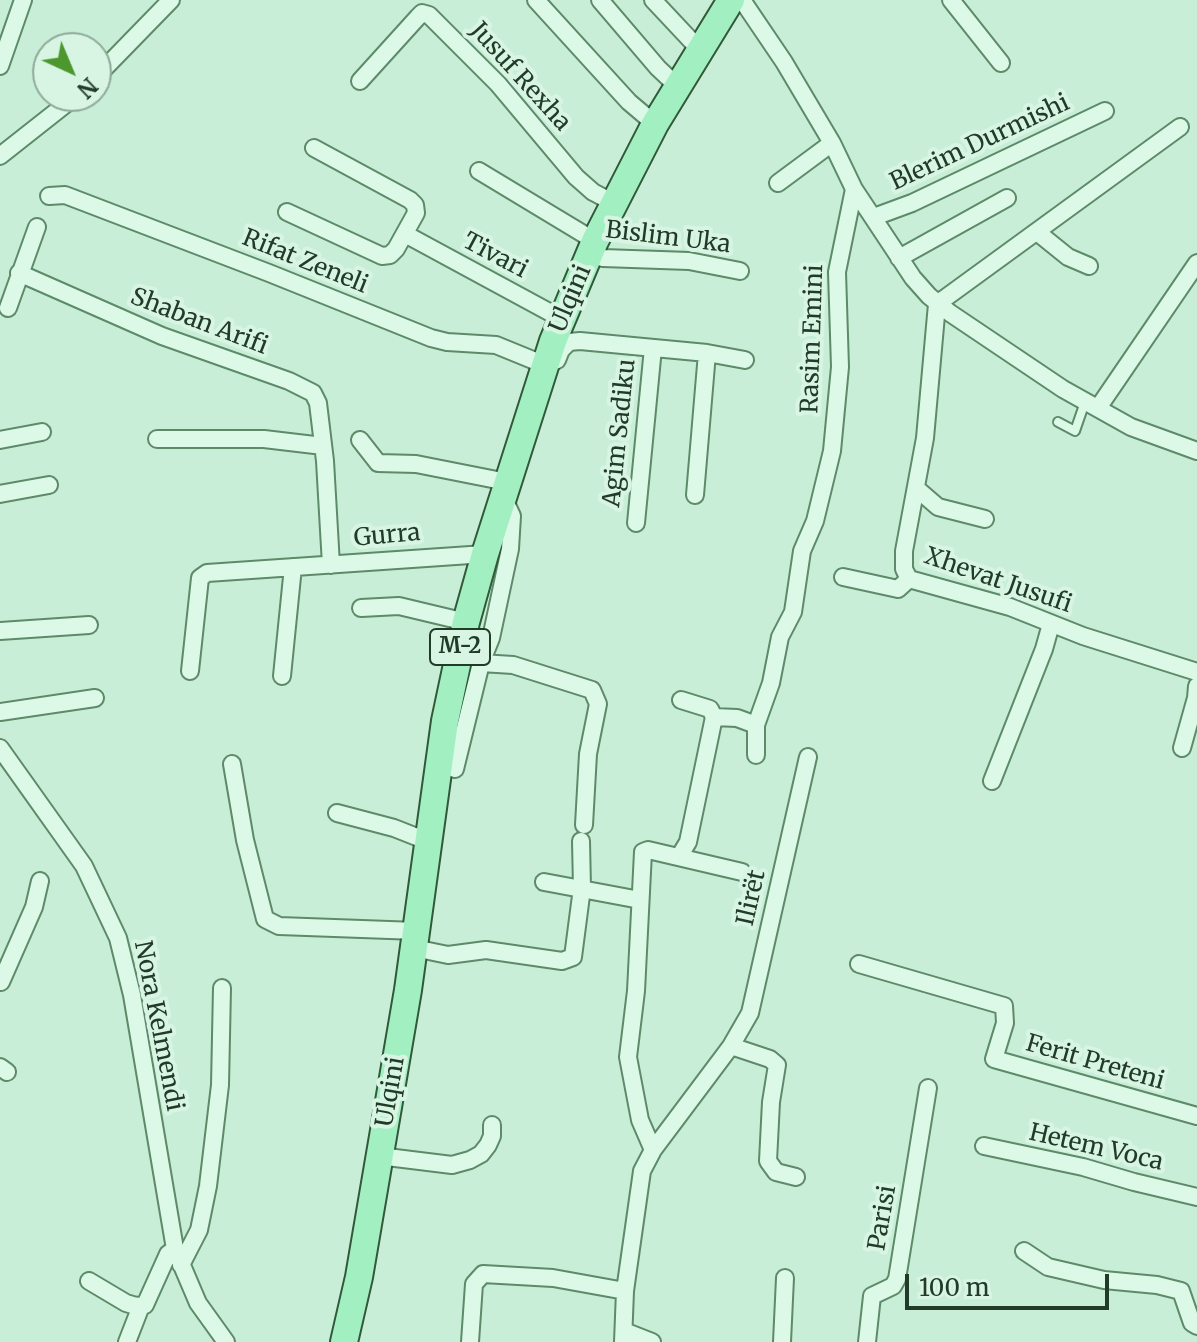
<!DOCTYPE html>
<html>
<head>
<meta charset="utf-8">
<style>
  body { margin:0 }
  #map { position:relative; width:1197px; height:1342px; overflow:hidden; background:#c8eed8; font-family:Merriweather,serif }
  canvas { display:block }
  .north { position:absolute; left:32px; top:32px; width:80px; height:80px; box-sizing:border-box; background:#d8f5e4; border:2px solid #8fab98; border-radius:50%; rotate:136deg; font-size:22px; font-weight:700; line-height:32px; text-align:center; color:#213b26 }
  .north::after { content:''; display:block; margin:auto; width:28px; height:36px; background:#4d982e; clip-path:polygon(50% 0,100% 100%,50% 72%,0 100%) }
  .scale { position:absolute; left:905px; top:1274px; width:204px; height:36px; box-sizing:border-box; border:4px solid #213b26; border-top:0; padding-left:10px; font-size:24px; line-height:28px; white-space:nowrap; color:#213b26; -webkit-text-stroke:6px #d8f5e4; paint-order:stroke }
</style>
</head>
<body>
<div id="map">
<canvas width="1197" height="1342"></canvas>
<div class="north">N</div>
<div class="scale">100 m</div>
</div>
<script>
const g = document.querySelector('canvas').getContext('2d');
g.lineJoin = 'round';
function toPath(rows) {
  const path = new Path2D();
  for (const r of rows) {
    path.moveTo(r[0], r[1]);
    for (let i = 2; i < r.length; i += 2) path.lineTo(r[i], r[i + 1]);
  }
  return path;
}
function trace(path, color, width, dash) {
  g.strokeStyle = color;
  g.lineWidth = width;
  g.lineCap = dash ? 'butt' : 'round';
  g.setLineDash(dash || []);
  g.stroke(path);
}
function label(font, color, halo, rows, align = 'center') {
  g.font = font + ' Merriweather,serif';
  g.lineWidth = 8;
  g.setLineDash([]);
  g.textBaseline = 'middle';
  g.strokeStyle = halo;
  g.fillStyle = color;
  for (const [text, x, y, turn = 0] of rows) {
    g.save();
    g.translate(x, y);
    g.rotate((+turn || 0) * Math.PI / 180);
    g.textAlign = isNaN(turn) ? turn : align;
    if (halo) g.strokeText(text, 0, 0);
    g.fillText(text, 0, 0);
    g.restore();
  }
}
const service = toPath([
  [1058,422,1075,431,1085,402]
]);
const minor = toPath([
  [536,0,629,102,655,124],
  [600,0,658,68,676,85],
  [653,0,699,49],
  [742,0,784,62,832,143,854,189,913,278,929,296,950,313,1063,389,1131,427,1197,451],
  [951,0,1001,63],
  [0,66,23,0],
  [96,77,171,0],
  [360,81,418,17,422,13,429,15,498,84,576,177,593,192,614,203],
  [1180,127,937,304,925,438,904,551,904,569,909,579,1010,607,1083,636,1197,672],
  [0,156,76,96],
  [479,171,595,241],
  [778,183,832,143],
  [49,196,65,195,269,273,431,338,447,342,496,345,545,365,557,360,561,350,569,342,580,341,707,353,745,360],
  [287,212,382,256,390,255,396,249,416,213,415,205,410,200,314,148],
  [874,217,912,203,1105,111],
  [1037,232,1068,257,1089,266],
  [405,234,562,319],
  [591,253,603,258,689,261,740,271],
  [899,258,1007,198],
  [19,273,162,336,289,381,313,393,318,403,325,461,331,565],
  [8,308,37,227],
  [1098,408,1197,263],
  [157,439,264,439,323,446],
  [0,440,42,432],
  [360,440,378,463,416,464,507,482],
  [916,488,938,507,985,519],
  [0,494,49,485],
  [695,495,707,353],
  [636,523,653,348],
  [843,577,898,589,909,579],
  [361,608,399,606,466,622],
  [0,631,89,625],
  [481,663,491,638,510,549,512,516,506,503,501,501],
  [190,671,200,578,207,573,485,554],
  [282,676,293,567],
  [681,700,710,709,714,717],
  [0,712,95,698],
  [0,748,84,866,118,938,132,995,175,1249,198,1303,226,1342],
  [1182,748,1196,698,1197,686],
  [756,755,756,725],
  [232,764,245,840,265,919,279,926,417,931],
  [455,769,481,663,513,665,592,690,598,704,588,754,584,825],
  [992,781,1044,649,1051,624],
  [337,813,394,828,427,841],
  [679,857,688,842,714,717,737,718,756,725,771,683,780,637,793,612,802,551,815,521,832,451,840,367,837,272,854,189],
  [544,882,640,900],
  [414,948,448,955,486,950,562,961,573,957,582,888,581,841],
  [859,964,1004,1006,1005,1023,994,1059,1197,1116],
  [1,982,34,907,40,881],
  [731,1046,770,1059,777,1065,771,1102,768,1161,776,1172,796,1177],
  [0,1067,7,1072],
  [984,1146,1083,1167,1134,1182,1197,1197],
  [653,1150,640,1120,628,1057,636,991,643,852,648,850,742,872],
  [379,1156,452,1165,470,1160,481,1154,488,1145,492,1136,492,1125],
  [1024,1251,1048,1267,1104,1280,1157,1285,1181,1291,1192,1323,1197,1326],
  [181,1265,199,1230,208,1186,220,1085,222,988],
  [89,1281,126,1303,136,1306,145,1305,168,1254,175,1249],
  [624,1331,652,1342],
  [127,1342,141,1306],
  [470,1342,474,1284,483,1274,553,1278,625,1291],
  [623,1342,625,1291,642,1171,653,1150,731,1046,750,1013,808,757],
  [782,1342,785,1278],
  [867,1342,872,1296,893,1286,897,1279,928,1088]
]);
const primary = toPath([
  [344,1342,359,1277,408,990,445,721,466,622,485,554,553,341,595,241,655,124,731,0]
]);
trace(service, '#5d8a68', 12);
trace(minor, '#5d8a68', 20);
trace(primary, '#315838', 30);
trace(service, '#dcf9e8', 8);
trace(minor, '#dcf9e8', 16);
trace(primary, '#a2f0c1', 26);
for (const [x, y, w] of [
  [460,647,60]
]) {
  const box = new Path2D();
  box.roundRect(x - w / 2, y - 18, w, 36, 6);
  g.fillStyle = '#d8f5e4';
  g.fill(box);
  trace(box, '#213b26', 2);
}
label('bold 22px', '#213b26', null, [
  ["M-2",460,647]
]);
label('24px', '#213b26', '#d8f5e4', [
  ["Jusuf Rexha",520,77,48],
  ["Blerim Durmishi",980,143,-25],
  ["Bislim Uka",668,238,7],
  ["Tivari",495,256,28],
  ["Rifat Zeneli",305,262,22],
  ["Ulqini",571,299,-67],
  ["Shaban Arifi",199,322,21],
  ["Rasim Emini",813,339,-88],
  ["Agim Sadiku",620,433,-84],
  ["Gurra",387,536,-5],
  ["Xhevat Jusufi",998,581,19],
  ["Ilirët",752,898,-77],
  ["Nora Kelmendi",158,1026,79],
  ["Ferit Preteni",1095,1063,16],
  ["Ulqini",391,1092,-80],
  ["Hetem Voca",1096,1148,13],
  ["Parisi",883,1218,-80]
]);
</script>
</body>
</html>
